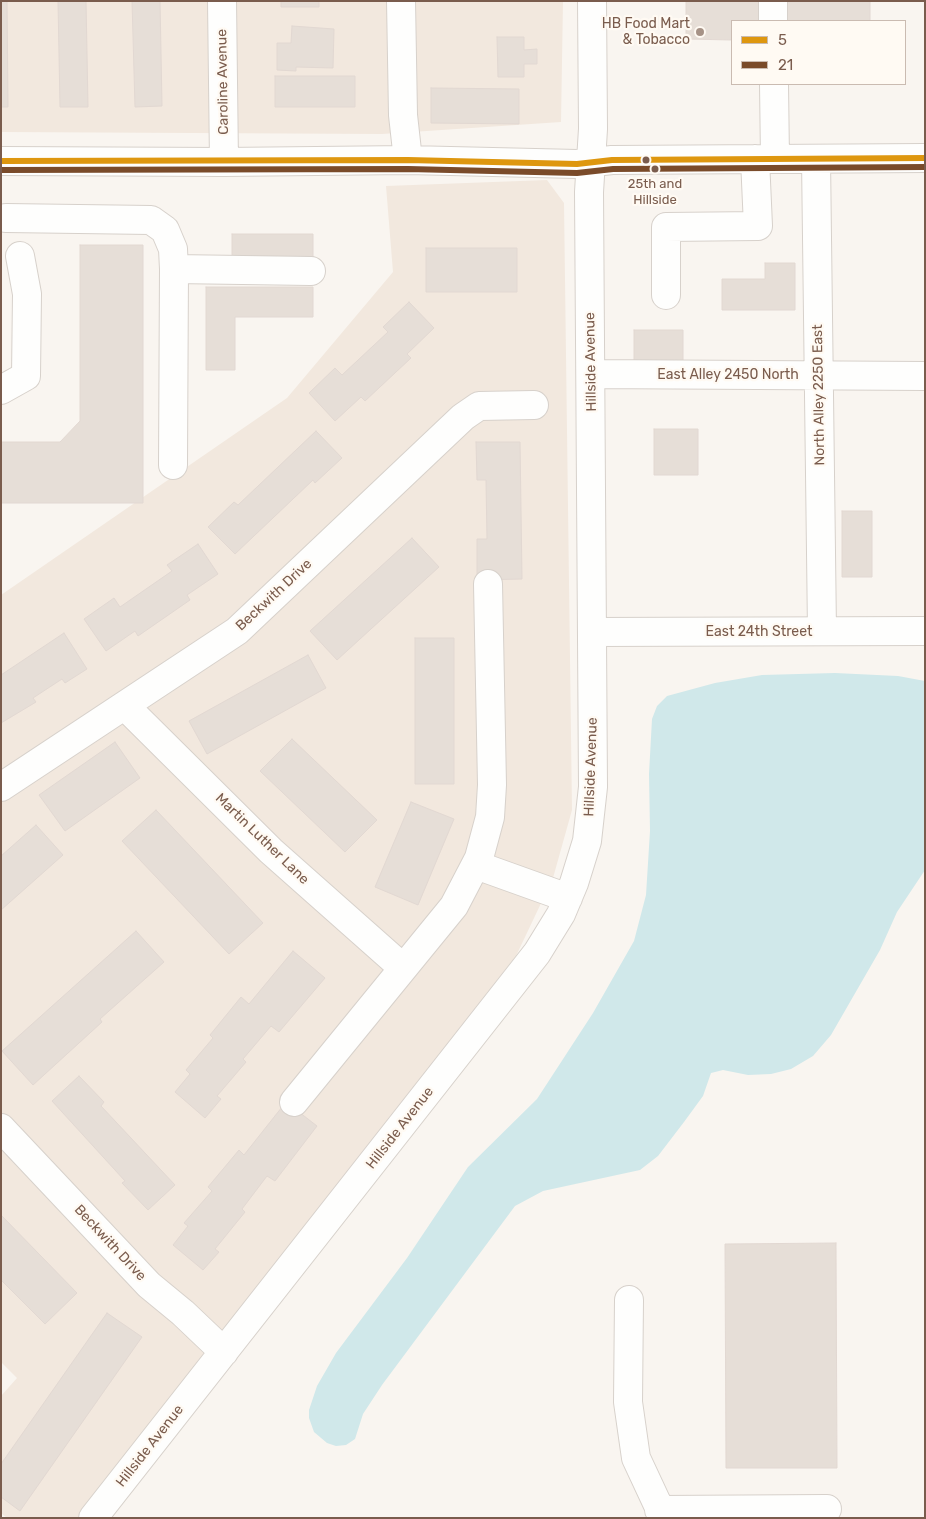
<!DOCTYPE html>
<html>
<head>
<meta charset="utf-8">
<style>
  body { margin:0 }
  #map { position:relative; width:926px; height:1519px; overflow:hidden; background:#f9f5f0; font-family:Rubik,sans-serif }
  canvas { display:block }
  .frame { position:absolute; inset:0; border:2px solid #7a5c4d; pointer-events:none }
  .legend { position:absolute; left:731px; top:20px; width:175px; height:65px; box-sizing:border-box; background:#fffaf3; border:1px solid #cabbb1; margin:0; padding:6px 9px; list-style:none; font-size:15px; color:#7a5c4d }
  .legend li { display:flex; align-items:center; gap:10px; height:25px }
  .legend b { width:25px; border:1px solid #cabbb1 }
</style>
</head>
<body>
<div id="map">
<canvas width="926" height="1519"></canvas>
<div class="frame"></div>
<ul class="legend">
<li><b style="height:6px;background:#de970f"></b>5</li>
<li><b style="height:6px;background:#7a4b2a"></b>21</li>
</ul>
</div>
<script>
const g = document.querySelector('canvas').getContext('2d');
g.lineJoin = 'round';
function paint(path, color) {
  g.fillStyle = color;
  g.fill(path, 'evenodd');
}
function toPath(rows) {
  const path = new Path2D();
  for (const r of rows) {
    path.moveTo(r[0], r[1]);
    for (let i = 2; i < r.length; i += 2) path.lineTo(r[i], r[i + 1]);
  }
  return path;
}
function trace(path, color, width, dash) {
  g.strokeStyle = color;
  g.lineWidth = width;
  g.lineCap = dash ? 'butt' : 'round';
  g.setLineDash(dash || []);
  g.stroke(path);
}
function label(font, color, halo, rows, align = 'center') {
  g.font = font + ' Rubik,sans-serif';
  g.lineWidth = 4.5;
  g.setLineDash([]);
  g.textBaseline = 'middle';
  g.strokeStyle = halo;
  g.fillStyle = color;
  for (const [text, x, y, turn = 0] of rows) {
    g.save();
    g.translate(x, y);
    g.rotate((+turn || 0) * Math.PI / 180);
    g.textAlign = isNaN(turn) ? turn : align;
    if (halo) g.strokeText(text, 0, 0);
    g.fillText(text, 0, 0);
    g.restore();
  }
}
paint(toPath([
  [1,1,563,1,561,122,382,134,1,132],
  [547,180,564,203,572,810,553,878,516,956,77,1518,7,1518,1,1513,1,1396,17,1378,1,1362,1,595,287,398,393,272,386,186]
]), '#f2e8de');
paint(toPath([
  [835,673,898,676,925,681,925,870,897,912,880,950,831,1035,813,1056,791,1069,771,1074,748,1075,723,1070,711,1073,703,1096,684,1122,658,1156,640,1170,543,1191,515,1206,382,1385,363,1414,355,1439,346,1445,336,1446,327,1443,314,1432,309,1418,309,1410,317,1386,336,1353,407,1258,468,1167,537,1099,593,1013,634,941,646,895,650,831,649,774,652,719,657,706,667,696,715,683,762,675]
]), '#d0e8ea');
const building = toPath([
  [1,1,7,1,8,107,1,107,1,1],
  [58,1,86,1,88,107,60,107,58,1],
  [132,1,160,1,162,106,135,107,132,1],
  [281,1,319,1,319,7,281,7,281,1],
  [686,1,762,1,762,21,732,21,732,40,686,39,686,1],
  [785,1,870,1,870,21,785,21,785,1],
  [292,26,334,29,333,68,296,67,296,71,277,70,277,43,291,43,292,26],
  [497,37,524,37,524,50,537,49,537,64,524,64,524,77,498,77,497,37],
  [275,76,355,76,355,107,275,107,275,76],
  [431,88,519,89,519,124,431,123,431,88],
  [232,234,313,234,313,261,232,261,232,234],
  [80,245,143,245,143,503,1,503,1,442,60,442,80,421,80,245],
  [426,248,517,248,517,292,426,292,426,248],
  [765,263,795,263,795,310,722,310,722,279,765,279,765,263],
  [206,287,313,287,313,317,235,317,235,370,206,370,206,287],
  [409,302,434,328,407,354,411,358,365,401,361,397,335,421,309,393,335,368,342,375,388,332,383,327,409,302],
  [634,330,683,330,683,364,634,364,634,330],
  [654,429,698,429,698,475,654,475,654,429],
  [316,431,342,458,315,483,313,480,235,554,208,527,234,502,238,505,316,431],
  [476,442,520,442,522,579,477,580,477,539,487,539,486,480,477,480,476,442],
  [842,511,872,511,872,577,842,577,842,511],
  [412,538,439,567,337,660,310,631,412,538],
  [198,544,218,574,187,595,190,600,138,636,135,631,106,651,84,619,114,598,120,607,172,571,167,565,198,544],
  [64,633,87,669,65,683,62,679,33,698,36,702,1,723,1,675,64,633],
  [415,638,454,638,454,784,415,784,415,638],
  [308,655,326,688,207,754,189,721,308,655],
  [292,739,377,820,345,852,260,771,292,739],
  [115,742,140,778,65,831,39,795,115,742],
  [411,802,454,819,418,905,375,887,411,802],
  [156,810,263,923,229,954,122,841,156,810],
  [36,825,63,855,1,910,1,856,36,825],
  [136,931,164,962,100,1019,102,1022,33,1085,2,1051,136,931],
  [293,951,325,978,279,1032,271,1026,243,1059,246,1062,217,1096,221,1099,205,1118,175,1092,190,1074,186,1070,213,1038,210,1035,241,997,249,1004,293,951],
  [79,1076,104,1102,101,1106,175,1185,148,1210,122,1183,125,1181,52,1101,79,1076],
  [286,1102,317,1126,275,1181,267,1176,242,1209,245,1212,215,1249,219,1252,203,1270,173,1245,188,1226,184,1223,212,1191,208,1187,239,1150,244,1155,286,1102],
  [1,1215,77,1293,45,1324,1,1280,1,1215],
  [836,1243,837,1468,726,1468,725,1244,836,1243],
  [107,1313,142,1337,20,1511,1,1497,1,1464,107,1313]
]);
paint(building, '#e6ded7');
trace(building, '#e2d8d2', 1);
const minor = toPath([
  [222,1,224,162],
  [401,1,403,115,408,160],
  [773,1,773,21],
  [774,84,775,159],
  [816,159,822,631],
  [1,161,224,162,408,160,577,164,612,160,925,158],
  [6,218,151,220,165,230,173,249,174,269,311,271],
  [666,295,666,227,758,226,755,159],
  [591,374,925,376],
  [1,390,26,376,27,294,20,256],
  [173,465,174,269],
  [593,632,925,631],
  [125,706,271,851,403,968],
  [1,787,237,631,463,417,479,406,534,405],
  [476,865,568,898],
  [294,1102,454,906,479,858,490,817,492,785,488,584],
  [1,1128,149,1285,183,1313,224,1352],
  [629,1300,628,1402,636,1458,664,1518],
  [659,1510,827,1509],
  [93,1518,537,953,561,914,574,883,587,841,593,787,589,192,593,129,592,1]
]);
trace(minor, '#d7d1cb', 30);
trace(minor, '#fefefd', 28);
trace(toPath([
  [1,161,408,160,577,164,612,160,925,158]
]), '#de970f', 6);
trace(toPath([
  [1,170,408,169,577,173,613,169,925,167]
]), '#7a4b2a', 6);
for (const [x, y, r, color] of [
  [700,32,5,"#a69286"],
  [646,160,4.5,"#7a5c4d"],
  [655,169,4.5,"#7a5c4d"]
]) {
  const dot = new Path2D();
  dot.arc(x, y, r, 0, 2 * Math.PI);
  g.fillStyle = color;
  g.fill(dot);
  trace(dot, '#fffaf3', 2);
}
label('13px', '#7a5c4d', '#fffaf3', [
  ["25th and",655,184],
  ["Hillside",655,200]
]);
label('14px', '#7a5c4d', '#fffaf3', [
  ["HB Food Mart",690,24],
  ["& Tobacco",690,40]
], 'right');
label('14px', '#7a5c4d', '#fffaf3', [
  ["Caroline Avenue",223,82,-91],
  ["Hillside Avenue",591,362,-91],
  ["East Alley 2450 North",728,375],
  ["North Alley 2250 East",819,395,-91],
  ["Beckwith Drive",274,595,-43],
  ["East 24th Street",759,632],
  ["Hillside Avenue",591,767,-88],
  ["Martin Luther Lane",262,839,44],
  ["Hillside Avenue",400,1128,-52],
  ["Beckwith Drive",110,1243,47],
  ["Hillside Avenue",150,1446,-52]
]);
</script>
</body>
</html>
